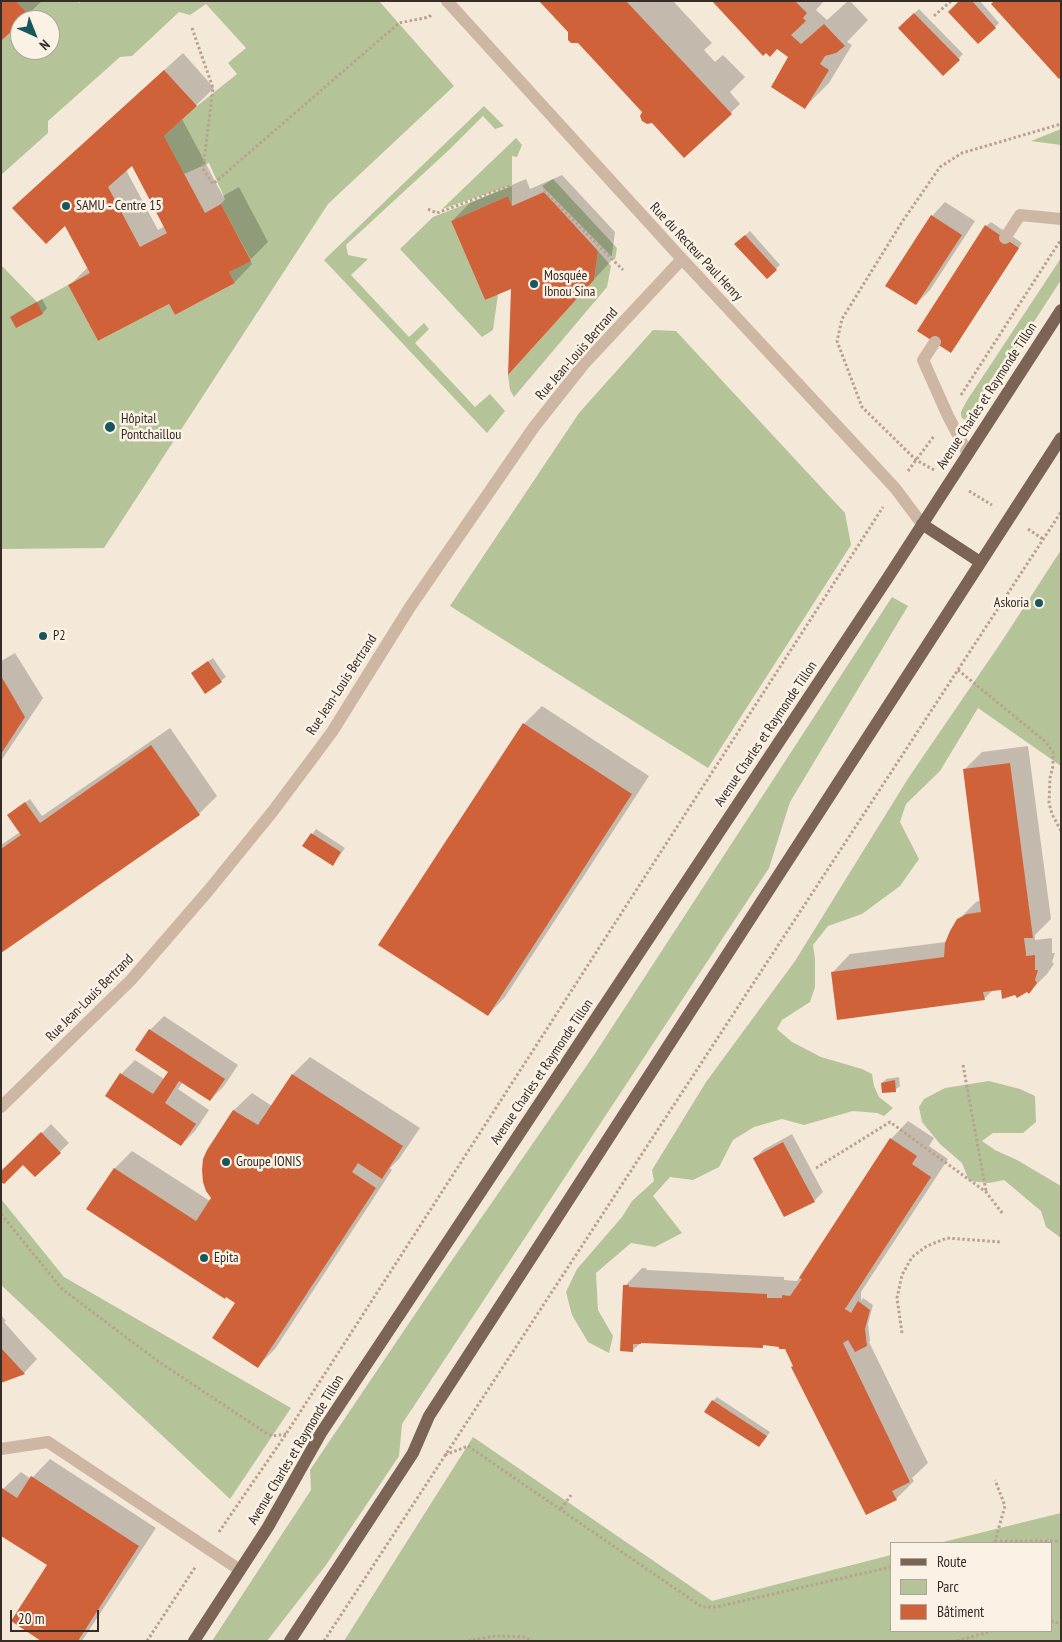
<!DOCTYPE html>
<html>
<head>
<meta charset="utf-8">
<style>
  body { margin:0 }
  #map { position:relative; width:1062px; height:1642px; overflow:hidden; background:#f4e8d9; font-family:"PT Sans Narrow",sans-serif }
  canvas { display:block }
  .frame { position:absolute; inset:0; border:2px solid #372c26; pointer-events:none }
  .legend { position:absolute; left:890px; top:1542px; width:162px; height:90px; box-sizing:border-box; background:#fbf2e6; border:1px solid #ada399; margin:0; padding:6px 9px; list-style:none; font-size:15px; color:#372c26 }
  .legend li { display:flex; align-items:center; gap:10px; height:25px }
  .legend b { width:25px; border:1px solid #ada399 }
  .north { position:absolute; left:10px; top:10px; width:50px; height:50px; box-sizing:border-box; background:#fbf2e6; border:1px solid #ada399; border-radius:50%; rotate:136deg; font-size:14px; font-weight:700; line-height:20px; text-align:center; color:#372c26 }
  .north::after { content:''; display:block; margin:auto; width:18px; height:22px; background:#18575c; clip-path:polygon(50% 0,100% 100%,50% 72%,0 100%) }
  .scale { position:absolute; left:10px; top:1610px; width:89px; height:22px; box-sizing:border-box; border:2px solid #372c26; border-top:0; padding-left:6px; font-size:15px; line-height:18px; white-space:nowrap; color:#372c26; -webkit-text-stroke:4px #fbf2e6; paint-order:stroke }
</style>
</head>
<body>
<div id="map">
<canvas width="1062" height="1642"></canvas>
<div class="frame"></div>
<ul class="legend">
<li><b style="height:6px;background:#7b6356"></b>Route</li>
<li><b style="height:14px;background:#b4c498"></b>Parc</li>
<li><b style="height:14px;background:#d0623a"></b>Bâtiment</li>
</ul>
<div class="north">N</div>
<div class="scale">20 m</div>
</div>
<script>
const g = document.querySelector('canvas').getContext('2d');
g.lineJoin = 'round';
function paint(path, color) {
  g.fillStyle = color;
  g.fill(path, 'evenodd');
}
function toPath(rows) {
  const path = new Path2D();
  for (const r of rows) {
    path.moveTo(r[0], r[1]);
    for (let i = 2; i < r.length; i += 2) path.lineTo(r[i], r[i + 1]);
  }
  return path;
}
function trace(path, color, width, dash) {
  g.strokeStyle = color;
  g.lineWidth = width;
  g.lineCap = dash ? 'butt' : 'round';
  g.setLineDash(dash || []);
  g.stroke(path);
}
function label(font, color, halo, rows, align = 'center') {
  g.font = font + ' "PT Sans Narrow",sans-serif';
  g.lineWidth = 5;
  g.setLineDash([]);
  g.textBaseline = 'middle';
  g.strokeStyle = halo;
  g.fillStyle = color;
  for (const [text, x, y, turn = 0] of rows) {
    g.save();
    g.translate(x, y);
    g.rotate((+turn || 0) * Math.PI / 180);
    g.textAlign = isNaN(turn) ? turn : align;
    if (halo) g.strokeText(text, 0, 0);
    g.fillText(text, 0, 0);
    g.restore();
  }
}
paint(toPath([
  [16,1,77,1,79,3,81,1,379,1,454,86,328,204,104,548,1,549,1,265,37,302,68,285,98,341,169,304,175,315,235,283,229,272,251,260,221,204,225,199,209,163,184,174,164,136,197,106,237,74,228,63,246,48,206,4,190,15,179,12,132,56,120,57,48,121,48,133,1,175,1,41,20,24,20,50,50,50,50,20,24,20,29,15],
  [484,106,504,126,495,129,483,116,450,149,346,245,348,255,368,259,351,275,409,337,424,323,429,329,415,343,475,407,490,394,505,411,487,433,324,260],
  [1061,129,1061,145,1031,141],
  [516,138,522,145,517,157,512,156,512,185,442,209],
  [553,179,617,248,615,260,542,186],
  [512,186,512,206,508,196,451,221,485,300,498,294,493,330,482,337,400,249,433,217],
  [598,251,611,266,607,287,514,397,510,390,508,375,594,280],
  [1061,258,1061,280,973,416,966,420,963,419,961,416,961,412,966,402],
  [653,330,676,331,845,513,851,545,708,768,450,606,579,413],
  [1061,550,1061,766,978,708,940,771,906,804,900,822,919,859,900,886,862,914,828,926,813,945,815,959,815,987,810,1002,782,1020,777,1029,792,1042,821,1057,862,1069,872,1074,874,1086,879,1097,893,1108,884,1116,877,1113,853,1111,804,1125,782,1119,754,1127,733,1140,719,1167,693,1180,670,1177,653,1196,682,1233,655,1247,631,1243,596,1273,598,1310,613,1336,609,1353,588,1342,572,1315,566,1292,577,1269,622,1217,632,1201,654,1181,652,1170,706,1082,795,961,909,777,1000,644],
  [892,597,908,606,790,802,769,868,402,1424,399,1456,326,1565,267,1641,212,1641,311,1490,310,1470,432,1289,594,1055],
  [989,1081,1020,1089,1035,1096,1036,1122,1023,1133,993,1133,982,1141,995,1150,1017,1160,1061,1186,1061,1238,1046,1227,1041,1211,1004,1180,989,1183,969,1181,962,1163,940,1144,922,1122,919,1107,924,1099,945,1088],
  [1,1199,64,1277,291,1408,230,1499,1,1285],
  [473,1437,712,1601,891,1555,891,1631,1051,1631,1051,1543,939,1543,1061,1513,1061,1641,344,1641]
]), '#b4c498');
paint(toPath([
  [1,1,42,1,22,20,20,20,20,22],
  [541,1,673,1,712,43,704,50,715,62,723,55,745,77,730,92,740,104,685,156],
  [714,1,824,1,816,10,827,20,848,1,850,1,868,20,847,42,852,45,829,83,805,107,790,57],
  [961,1,980,1,999,23,995,27],
  [919,9,963,54,943,75,899,28],
  [183,53,214,88,182,119,223,196,239,187,268,242,250,260,252,264,235,282,175,313,170,303,70,285,88,267,66,224,32,190],
  [132,164,165,226,158,230,126,170],
  [562,175,615,232,611,261,509,372,512,287,452,221,470,203,526,179,530,189],
  [945,202,975,221,930,290,916,304,932,216],
  [991,222,1022,243,955,347,951,351,986,226],
  [750,231,780,265,767,277,736,244],
  [42,299,47,308,43,313,16,326,12,317,16,313],
  [15,653,43,698,1,761,1,661],
  [213,658,226,677,206,692,197,669],
  [542,706,649,776,505,997,488,1015,524,724],
  [170,728,217,796,199,814,1,951,1,845,20,832,13,811,30,799,42,816],
  [1028,746,1051,919,1035,935,1035,940,1052,938,1052,953,1055,953,1052,962,1054,964,1047,974,1029,992,1002,988,993,990,984,999,833,972,850,954,946,942,958,920,976,902,981,900,964,770,982,752],
  [316,829,345,848,333,864,304,846],
  [164,1016,238,1065,224,1086,210,1100,183,1082,178,1089,209,1110,195,1131,181,1145,107,1095,121,1074,135,1060,164,1079,169,1072,150,1030],
  [310,1057,420,1128,399,1159,390,1168,392,1170,275,1349,258,1366,236,1302,88,1209,115,1168,132,1151,210,1201,212,1198,206,1156,234,1110,252,1093,272,1106,293,1074],
  [899,1077,900,1086,895,1090,882,1083,886,1079],
  [908,1121,934,1138,929,1146,948,1159,861,1292,861,1301,863,1298,873,1305,868,1324,870,1341,869,1342,928,1463,912,1478,914,1481,896,1499,794,1366,786,1348,780,1346,765,1344,763,1346,642,1342,633,1350,625,1286,642,1268,646,1268,647,1270,784,1277,784,1280,797,1281,891,1139],
  [846,1305,846,1310,840,1316],
  [51,1124,69,1143,35,1176,23,1163,21,1154],
  [792,1134,823,1192,814,1201,754,1159,763,1150],
  [1,1315,6,1321,4,1322,37,1359,24,1373,1,1382],
  [717,1397,770,1432,763,1442,713,1401],
  [50,1459,156,1528,82,1641,43,1641,49,1565,3,1489,21,1472,31,1479]
]), '#0003');
paint(toPath([
  [1,1,16,1,29,15,24,20,20,20,20,24,1,41],
  [539,1,626,1,732,114,684,158,652,123,647,124,642,121,640,116,642,112,578,43,571,43,568,40,568,32],
  [712,1,795,1,807,13,803,18,806,21,791,35,801,44,824,24,845,46,836,53,825,56,820,64,829,70,805,109,771,87,788,57,777,49,770,57,766,53,763,56],
  [959,1,972,1,996,28,978,44,948,12],
  [994,1,1061,1,1061,77,1059,79,991,4],
  [914,13,960,60,943,76,898,28],
  [164,70,197,106,164,136,205,213,221,204,251,261,229,272,235,283,175,315,169,304,98,341,68,285,90,273,65,226,46,244,12,208],
  [132,166,167,233,140,247,108,187],
  [544,192,598,251,594,280,508,375,511,289,485,300,451,221,508,196,512,206],
  [931,215,962,235,916,305,885,286],
  [985,225,1019,248,951,353,917,331],
  [745,235,777,270,767,279,734,244],
  [37,302,43,314,16,328,10,317],
  [208,661,222,682,205,694,191,673],
  [1,676,25,717,1,754],
  [523,723,632,794,488,1016,378,945],
  [151,745,200,815,1,953,1,849,21,835,7,815,25,802,40,823],
  [1010,763,1033,938,1024,938,1026,953,1026,956,1035,955,1035,970,1038,970,1035,980,1037,983,1029,994,1027,992,1017,998,1015,995,1002,999,1001,990,983,992,985,1000,837,1020,831,972,944,957,945,943,950,931,957,919,967,914,981,912,963,769],
  [311,833,341,852,333,866,302,846],
  [149,1029,225,1079,210,1101,179,1081,165,1103,196,1124,181,1146,105,1096,120,1073,153,1094,168,1072,135,1050],
  [292,1074,403,1146,382,1179,358,1163,352,1172,376,1188,258,1368,212,1338,235,1303,226,1297,225,1299,86,1209,114,1168,196,1221,211,1198,206,1191,203,1182,202,1170,203,1159,207,1150,233,1110,258,1125],
  [895,1080,896,1092,882,1093,881,1083],
  [41,1132,61,1153,35,1177,23,1165,4,1184,1,1182,1,1171],
  [890,1138,917,1156,912,1164,931,1177,845,1309,851,1313,858,1301,870,1310,865,1329,867,1346,855,1352,848,1340,843,1343,910,1482,892,1491,897,1500,866,1515,791,1367,793,1366,785,1349,779,1349,779,1347,763,1345,763,1348,641,1343,641,1344,633,1344,633,1352,620,1351,623,1285,629,1285,629,1287,767,1294,767,1298,782,1298,782,1295,790,1296,802,1279,799,1278],
  [783,1142,815,1202,784,1217,753,1158],
  [1,1348,25,1374,1,1383],
  [712,1400,767,1436,759,1447,704,1412],
  [31,1476,139,1546,78,1641,41,1641,11,1621,47,1565,1,1536,1,1490,2,1488,17,1498]
]), '#d0623a');
trace(toPath([
  [934,16,951,1],
  [192,28,213,88,203,169,213,184,399,23,429,17,432,14],
  [544,191,623,270],
  [428,209,437,213,512,185],
  [961,395,1060,241],
  [934,470,916,460,862,407,837,341,842,319,902,222,940,167,962,153,1061,124],
  [908,471,934,436],
  [969,491,992,505],
  [1028,529,1043,539],
  [958,670,1046,742,1053,752,1053,766,1050,778,1049,803,1052,814,1061,831],
  [963,1065,986,1191],
  [816,1168,890,1122,986,1192,1003,1214],
  [1,1214,62,1289,159,1362,266,1433,272,1436,286,1434],
  [902,1333,897,1298,902,1275,912,1257,927,1246,947,1238,1001,1242],
  [445,1455,468,1446,702,1607,716,1607,891,1567],
  [561,1509,571,1495],
  [219,1532,286,1434,883,507],
  [995,1541,1061,1541],
  [993,1543,997,1542,995,1541,1005,1506,995,1480],
  [1051,1621,1061,1624],
  [147,1641,196,1566],
  [324,1641,1061,512],
  [468,1641,495,1636,525,1637,532,1641],
  [957,1641,992,1631]
]), '#b9a18e', 3, [2.5, 2.5]);
trace(toPath([
  [1005,238,1020,215,1061,219],
  [935,342,923,360,948,416,968,454],
  [1,1449,48,1442,240,1570]
]), '#cdb7a4', 12);
trace(toPath([
  [447,1,682,259,895,488,922,524],
  [1,1107,131,980,208,891,273,811,332,732,410,607,534,427,584,364,682,259]
]), '#cdb7a4', 12);
trace(toPath([
  [922,524,980,562],
  [194,1641,268,1527,321,1433,887,579,1061,310],
  [290,1641,413,1453,429,1416,1061,438]
]), '#7b6356', 12);
for (const [x, y, r, color] of [
  [66,206,5,"#18575c"],
  [534,284,5,"#18575c"],
  [110,427,6,"#18575c"],
  [1039,603,5,"#18575c"],
  [43,636,5,"#18575c"],
  [226,1162,5,"#18575c"],
  [204,1258,5,"#18575c"]
]) {
  const dot = new Path2D();
  dot.arc(x, y, r, 0, 2 * Math.PI);
  g.fillStyle = color;
  g.fill(dot);
  trace(dot, '#fbf2e6', 2);
}
label('14px', '#372c26', '#fbf2e6', [
  ["SAMU - Centre 15",76,206],
  ["Mosquée",544,276],
  ["Ibnou Sina",544,292],
  ["Hôpital",121,419],
  ["Pontchaillou",121,435],
  ["Askoria",1029,603,"right"],
  ["P2",53,636],
  ["Groupe IONIS",236,1162],
  ["Epita",214,1258]
], 'left');
label('14px', '#372c26', '#fbf2e6', [
  ["Rue du Recteur Paul Henry",696,252,47],
  ["Rue Jean-Louis Bertrand",577,354,-49],
  ["Avenue Charles et Raymonde Tillon",987,396,-57],
  ["Rue Jean-Louis Bertrand",342,685,-57],
  ["Avenue Charles et Raymonde Tillon",766,734,-56],
  ["Rue Jean-Louis Bertrand",90,998,-45],
  ["Avenue Charles et Raymonde Tillon",542,1072,-56],
  ["Avenue Charles et Raymonde Tillon",296,1450,-59]
]);
</script>
</body>
</html>
